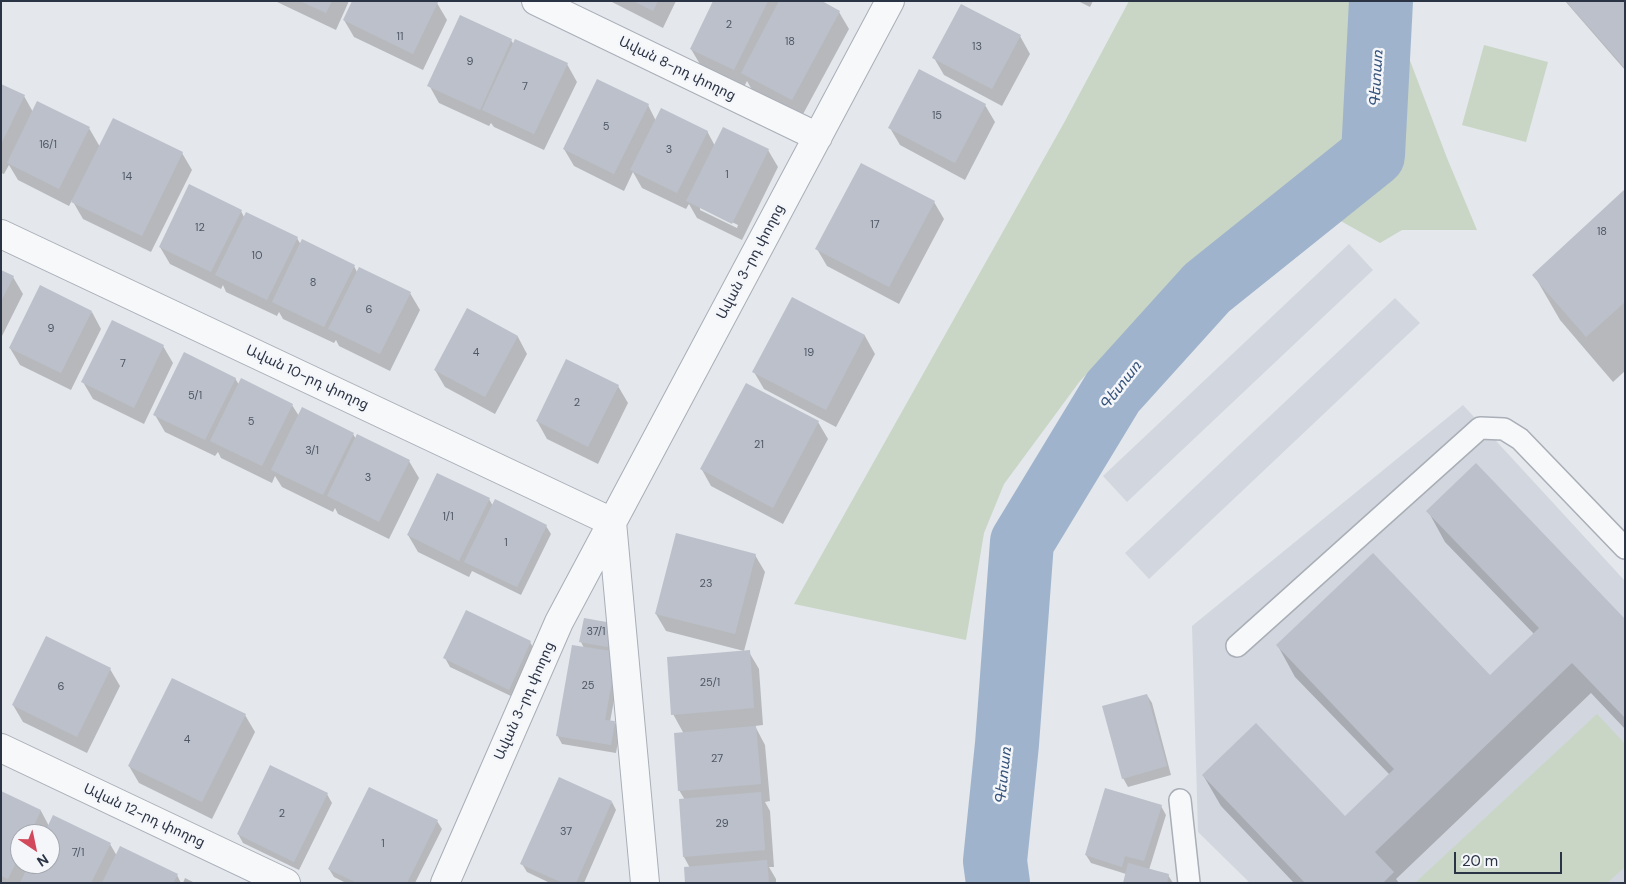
<!DOCTYPE html>
<html>
<head>
<meta charset="utf-8">
<style>
  body { margin:0 }
  #map { position:relative; width:1626px; height:884px; overflow:hidden; background:#e4e7ec; font-family:"DM Sans",sans-serif }
  canvas { display:block }
  .frame { position:absolute; inset:0; border:2px solid #2b3445; pointer-events:none }
  .north { position:absolute; left:10px; top:824px; width:50px; height:50px; box-sizing:border-box; background:#f4f6f9; border:1px solid #a4a8b1; border-radius:50%; rotate:146deg; font-size:14px; font-weight:700; line-height:20px; text-align:center; color:#2b3445 }
  .north::after { content:''; display:block; margin:auto; width:18px; height:22px; background:#d1495b; clip-path:polygon(50% 0,100% 100%,50% 72%,0 100%) }
  .scale { position:absolute; left:1454px; top:852px; width:108px; height:22px; box-sizing:border-box; border:2px solid #2b3445; border-top:0; padding-left:6px; font-size:15px; line-height:18px; white-space:nowrap; color:#2b3445; -webkit-text-stroke:4px #f4f6f9; paint-order:stroke }
</style>
</head>
<body>
<div id="map">
<canvas width="1626" height="884"></canvas>
<div class="frame"></div>
<div class="north">N</div>
<div class="scale">20 m</div>
</div>
<script>
const g = document.querySelector('canvas').getContext('2d');
g.lineJoin = 'round';
function paint(path, color) {
  g.fillStyle = color;
  g.fill(path, 'evenodd');
}
function toPath(rows) {
  const path = new Path2D();
  for (const r of rows) {
    path.moveTo(r[0], r[1]);
    for (let i = 2; i < r.length; i += 2) path.lineTo(r[i], r[i + 1]);
  }
  return path;
}
function trace(path, color, width, dash) {
  g.strokeStyle = color;
  g.lineWidth = width;
  g.lineCap = dash ? 'butt' : 'round';
  g.setLineDash(dash || []);
  g.stroke(path);
}
function label(font, color, halo, rows, align = 'center') {
  g.font = font + ' "DM Sans","Noto Sans Armenian",sans-serif';
  g.lineWidth = 5;
  g.setLineDash([]);
  g.textBaseline = 'middle';
  g.strokeStyle = halo;
  g.fillStyle = color;
  for (const [text, x, y, turn = 0] of rows) {
    g.save();
    g.translate(x, y);
    g.rotate((+turn || 0) * Math.PI / 180);
    g.textAlign = isNaN(turn) ? turn : align;
    if (halo) g.strokeText(text, 0, 0);
    g.fillText(text, 0, 0);
    g.restore();
  }
}
paint(toPath([
  [1349,244,1373,270,1127,502,1103,476],
  [1395,298,1420,323,1149,579,1125,553],
  [1463,405,1625,581,1625,883,1250,883,1198,832,1192,626]
]), '#d2d6de');
paint(toPath([
  [1129,1,1397,1,1396,18,1406,50,1447,158,1477,230,1402,230,1380,243,1298,197,1254,224,1203,261,1135,323,1080,381,1004,484,984,533,966,640,794,604,1065,121],
  [1484,45,1548,62,1526,142,1462,125],
  [1597,714,1625,744,1625,867,1607,883,1415,883]
]), '#c9d6c5');
paint(toPath([
  [275,1,349,1,336,30],
  [610,1,676,1,663,28],
  [715,1,819,1,839,12,849,29,802,116,752,90,747,81,744,87,701,66,691,49],
  [1078,1,1093,1,1090,7],
  [1565,1,1624,1,1625,3,1625,70],
  [437,3,447,20,423,70,354,37,344,20],
  [1020,36,1030,54,1002,106,944,75,934,58],
  [511,40,514,45,567,64,577,82,544,150,494,127,491,123,489,126,439,103,429,85],
  [1,85,24,96,33,112,89,128,100,147,182,153,192,170,151,252,83,219,72,200,69,206,18,180,9,165,4,174,1,173],
  [648,105,656,121,707,131,715,146,768,150,778,167,742,240,697,218,689,204,686,209,642,188,633,172,624,191,574,166,564,149],
  [700,207,738,225,737,228,700,210],
  [985,105,995,122,965,180,900,145,890,128],
  [1625,191,1625,371,1613,382,1560,320,1534,275],
  [934,202,944,219,899,304,827,266,817,249],
  [241,211,244,217,297,238,301,245,354,266,357,272,410,293,420,310,390,371,339,346,336,340,334,343,283,319,279,312,277,316,226,292,223,285,221,289,170,264,160,247],
  [1,272,13,277,23,294,1,338],
  [793,298,865,336,875,354,836,427,764,389,754,372],
  [468,310,518,337,527,354,495,414,445,387,435,370],
  [92,312,101,329,71,390,20,365,10,348],
  [163,346,173,363,144,424,93,399,83,382],
  [235,378,239,385,292,405,299,416,353,434,356,439,409,461,419,478,389,539,338,514,335,508,333,512,282,487,275,476,272,483,221,458,218,452,215,456,165,432,155,415],
  [618,386,628,403,598,464,547,439,537,421],
  [818,422,828,439,783,524,711,486,701,468],
  [489,499,493,506,546,526,551,534,521,595,472,571,469,577,418,552,408,535],
  [1428,511,1625,621,1625,729,1591,693,1396,879,1399,883,1294,883,1221,806,1203,775,1345,818,1390,775,1295,677,1278,646,1490,677,1534,634,1445,542],
  [755,555,765,572,744,651,666,631,656,614],
  [611,624,621,662,610,722,615,723,620,731,616,753,562,744,557,735,584,648,581,642],
  [530,642,535,651,513,697,450,667,445,658],
  [749,652,759,669,763,725,755,726,765,745,770,801,765,802,770,811,774,867,769,867,776,879,776,883,687,883,690,868,684,857,685,800,679,790,684,734,673,714],
  [110,669,120,686,87,753,23,722,13,705],
  [1147,695,1152,703,1171,775,1128,787,1123,778],
  [245,715,255,732,212,819,139,783,129,766],
  [1,792,41,811,49,826,110,844,117,856,177,875,181,883,1,883],
  [20,834,50,834,50,864,20,864],
  [327,794,332,803,299,870,243,843,238,834],
  [612,802,616,810,584,883,550,883,527,872,522,864],
  [1161,806,1166,815,1149,870,1168,875,1173,883,1124,883,1126,874,1091,863,1086,855],
  [437,821,442,829,415,883,346,883,334,877,329,869],
  [185,878,195,883,183,883]
]), '#0003');
trace(toPath([
  [998,883,995,861,1007,744,1022,542,1113,392,1207,288,1373,155,1381,1]
]), '#9fb4cc', 64);
paint(toPath([
  [300,1,332,1,326,13],
  [352,1,436,1,438,2,413,54,343,20],
  [633,1,658,1,653,11],
  [713,1,768,1,734,70,690,49],
  [779,1,822,1,840,11,792,100,741,73],
  [1566,1,1625,1,1625,68],
  [961,4,1021,35,992,89,932,58],
  [460,15,512,39,480,110,427,86],
  [515,39,568,63,534,134,482,110],
  [919,69,986,104,955,163,888,128],
  [597,79,649,104,614,174,563,149],
  [1,84,25,95,1,144],
  [37,101,90,127,59,189,7,163],
  [661,108,708,131,677,193,630,170],
  [113,118,183,152,142,236,71,202],
  [723,127,769,149,732,224,686,201],
  [861,163,935,201,889,287,815,249],
  [189,184,242,210,211,272,159,247],
  [1625,189,1625,302,1586,337,1532,275],
  [246,212,298,237,267,300,215,275],
  [302,239,355,265,324,327,272,302],
  [359,267,411,292,380,354,328,329],
  [1,270,14,276,1,301],
  [40,285,92,311,61,373,9,348],
  [792,297,865,335,826,410,752,372],
  [467,308,518,336,485,397,434,370],
  [112,320,164,345,134,408,81,382],
  [184,352,236,378,205,440,153,415],
  [566,359,619,385,588,447,536,421],
  [241,378,293,404,262,466,210,441],
  [746,383,819,421,773,508,700,469],
  [302,407,354,433,323,495,271,470],
  [357,434,410,460,379,522,327,496],
  [1476,463,1625,619,1625,718,1572,663,1375,852,1394,872,1383,883,1305,883,1202,775,1256,723,1345,816,1394,769,1276,645,1373,553,1490,675,1539,628,1426,511],
  [437,473,490,498,459,561,407,535],
  [495,499,547,525,517,587,464,562],
  [676,533,756,554,735,634,655,614],
  [466,610,531,641,509,690,443,658],
  [584,618,612,623,608,647,579,642],
  [46,636,111,668,77,737,12,705],
  [572,645,617,652,605,720,615,721,611,745,556,736],
  [750,650,754,708,671,715,667,657],
  [172,678,246,714,202,802,128,766],
  [1147,694,1167,766,1122,779,1102,706],
  [756,726,761,784,678,791,674,733],
  [270,765,328,793,294,862,237,834],
  [559,777,612,801,576,883,563,883,520,864],
  [369,787,438,820,407,883,357,883,328,869],
  [1105,788,1162,805,1144,861,1125,856,1122,867,1085,855],
  [1,791,41,810,30,834,20,834,20,854,8,879,1,876],
  [761,792,765,850,683,857,679,799],
  [53,815,111,843,91,883,20,883,29,864,50,864,50,834,44,834],
  [120,846,178,874,173,883,102,883],
  [767,860,769,883,685,883,684,867],
  [1128,863,1169,874,1167,883,1123,883]
]), '#bbc0ca');
const lane = toPath([
  [1237,646,1480,428,1504,429,1520,439,1625,548],
  [1180,800,1189,883]
]);
const street = toPath([
  [536,1,818,137],
  [1,234,612,522,645,883],
  [1,748,286,883],
  [445,883,559,622,890,1]
]);
trace(lane, '#a9aeb7', 24);
trace(street, '#a9aeb7', 30);
trace(lane, '#f7f8fa', 21);
trace(street, '#f7f8fa', 28);
label('11px', '#4f5766', null, [
  ["2",729,25],
  ["11",400,37],
  ["18",790,42],
  ["13",977,47],
  ["9",470,62],
  ["7",525,87],
  ["15",937,116],
  ["5",606,127],
  ["16/1",48,145],
  ["3",669,150],
  ["1",727,175],
  ["14",127,177],
  ["17",875,225],
  ["12",200,228],
  ["18",1602,232],
  ["10",257,256],
  ["8",313,283],
  ["6",369,310],
  ["9",51,329],
  ["4",476,353],
  ["19",809,353],
  ["7",123,364],
  ["5/1",195,396],
  ["2",577,403],
  ["5",251,422],
  ["21",759,445],
  ["3/1",312,451],
  ["3",368,478],
  ["1/1",448,517],
  ["1",506,543],
  ["23",706,584],
  ["37/1",596,632],
  ["25/1",710,683],
  ["25",588,686],
  ["6",61,687],
  ["4",187,740],
  ["27",717,759],
  ["2",282,814],
  ["29",722,824],
  ["37",566,832],
  ["1",383,844],
  ["7/1",78,853]
]);
label('14px', '#2b3445', '#f4f6f9', [
  ["Ավան 8-րդ փողոց",677,69,26],
  ["Ավան 3-րդ փողոց",751,262,-62],
  ["Ավան 10-րդ փողոց",307,378,25],
  ["Ավան 3-րդ փողոց",525,701,-66],
  ["Ավան 12-րդ փողոց",144,816,25]
]);
label('italic 15px', '#34527a', '#f4f6f9', [
  ["Գետառ",1377,79,-87],
  ["Գետառ",1121,386,-52],
  ["Գետառ",1004,776,-84]
]);
</script>
</body>
</html>
